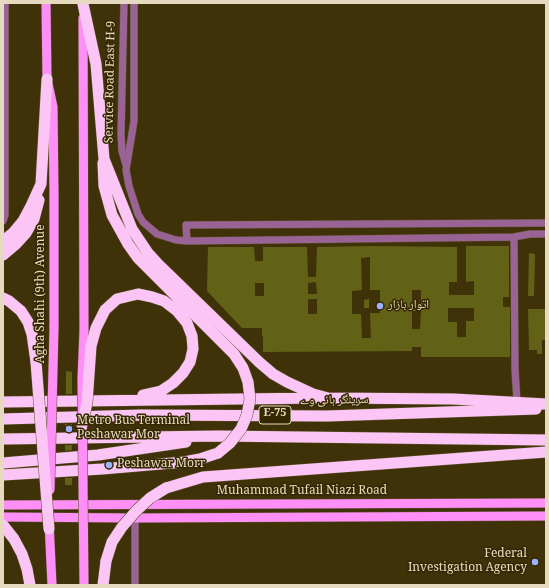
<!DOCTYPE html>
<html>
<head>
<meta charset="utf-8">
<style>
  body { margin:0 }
  #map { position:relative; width:549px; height:588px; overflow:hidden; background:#403208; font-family:Georgia,serif }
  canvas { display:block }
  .frame { position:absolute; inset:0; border:4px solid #e5dac0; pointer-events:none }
</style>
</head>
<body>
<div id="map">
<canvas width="549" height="588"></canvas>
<div class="frame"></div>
</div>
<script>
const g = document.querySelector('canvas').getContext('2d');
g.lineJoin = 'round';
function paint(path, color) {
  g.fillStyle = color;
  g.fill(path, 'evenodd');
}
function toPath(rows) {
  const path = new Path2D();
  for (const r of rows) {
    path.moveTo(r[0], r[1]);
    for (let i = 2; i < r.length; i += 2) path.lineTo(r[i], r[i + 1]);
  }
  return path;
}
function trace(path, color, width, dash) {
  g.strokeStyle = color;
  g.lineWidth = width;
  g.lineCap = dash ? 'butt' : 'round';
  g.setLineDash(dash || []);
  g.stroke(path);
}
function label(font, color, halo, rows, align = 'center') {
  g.font = font + ' Georgia,"Noto Naskh Arabic",serif';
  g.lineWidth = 3;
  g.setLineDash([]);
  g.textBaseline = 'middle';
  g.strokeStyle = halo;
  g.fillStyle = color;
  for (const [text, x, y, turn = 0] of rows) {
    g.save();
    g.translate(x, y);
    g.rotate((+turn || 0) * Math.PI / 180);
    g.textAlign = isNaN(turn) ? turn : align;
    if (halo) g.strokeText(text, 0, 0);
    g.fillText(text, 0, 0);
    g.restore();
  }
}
paint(toPath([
  [370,246,457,247,457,282,449,282,449,295,474,295,474,281,466,282,466,246,509,246,509,297,503,297,503,307,510,307,510,357,421,357,421,347,412,347,412,351,263,352,263,336,262,336,262,328,242,328,207,291,208,247,254,247,255,261,263,261,263,247,307,247,308,277,316,277,317,247],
  [370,257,370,290,380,290,380,313,370,313,371,338,362,338,361,314,352,314,352,291,362,290,361,258],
  [316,282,317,294,308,294,308,283],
  [255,283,264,283,264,296,255,296],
  [412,290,421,290,421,305,412,305],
  [308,299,317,299,317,314,308,314],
  [448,308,474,308,474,321,466,321,466,337,457,337,457,322,448,322],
  [412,311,421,311,420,329,412,329],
  [529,253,535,254,534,296,528,296],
  [369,299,369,308,364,308,364,300],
  [528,309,546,309,546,340,542,340,542,354,537,354,537,350,529,350],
  [66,371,72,372,72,394,66,394],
  [65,424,72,424,72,431,65,431],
  [65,445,72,445,72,450,65,451],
  [65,478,72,478,72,485,65,485]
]), '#626217');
const minor = toPath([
  [124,3,121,134,122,151,126,165],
  [134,3,134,121,126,170,129,186,138,214,143,222,157,234,176,240,187,241,514,237,530,234,546,234],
  [3,221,5,215,5,3],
  [514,237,515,369,517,402],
  [187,241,186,225,546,223],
  [135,585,135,513]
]);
const major = toPath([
  [46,3,47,79,53,107,54,193,54,328],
  [83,18,84,331],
  [3,505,546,503],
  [3,517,135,518,546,516]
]);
const highway = toPath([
  [83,4,96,64,104,159,132,229,148,253,158,264,259,362,273,374,287,382,313,394,328,398,453,399,546,404],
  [103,163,104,186,112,215,128,244,138,258,234,354,243,368,248,382],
  [3,241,13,233,23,221,31,206,41,184,47,79],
  [3,255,16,244,26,233,34,219,39,200],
  [3,298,9,301,21,311,28,322,32,334,36,362],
  [105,310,117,299,138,294,152,297,164,301,177,311,187,323,192,336,193,349,190,362,183,373,173,383,161,391,143,395],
  [3,402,318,398],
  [3,419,141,415,327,416,536,409],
  [3,439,218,436,546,440],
  [3,463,98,455,186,442],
  [3,475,102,469,184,462,200,459,218,453],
  [166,488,203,477,546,452],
  [3,525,14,539,22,554,27,569,30,585],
  [103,585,106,561]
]);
trace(minor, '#5e5029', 8);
trace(major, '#5e5029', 10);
trace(highway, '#5e5029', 12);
trace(minor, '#996495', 7);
trace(major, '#fe8ff7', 9);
trace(highway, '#fbc6f6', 11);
const majorBridge = toPath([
  [84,331,82,379,84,585],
  [50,490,54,328],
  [49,522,52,585]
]);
const highwayBridge = toPath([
  [36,362,49,529],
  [82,425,87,403,91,346,96,328,105,310],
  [218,453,230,443,241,429,247,415,250,399,248,382],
  [106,561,112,542,122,527,136,511,150,498,166,488]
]);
trace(majorBridge, '#5e5029', 10, []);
trace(highwayBridge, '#5e5029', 12, []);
trace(majorBridge, '#fe8ff7', 9);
trace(highwayBridge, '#fbc6f6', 11);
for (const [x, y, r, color] of [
  [380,306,4,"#9bb4fd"],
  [69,429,4,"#9bb4fd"],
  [109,465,4,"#9bb4fd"],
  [535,562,4,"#9bb4fd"]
]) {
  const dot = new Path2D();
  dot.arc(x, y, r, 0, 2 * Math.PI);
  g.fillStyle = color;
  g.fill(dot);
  trace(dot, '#352700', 1.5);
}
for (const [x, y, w] of [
  [275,415,32]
]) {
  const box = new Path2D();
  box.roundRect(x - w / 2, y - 9, w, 18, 3);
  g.fillStyle = '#352700';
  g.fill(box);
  trace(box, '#e5dac0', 1);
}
label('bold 11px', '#e5dac0', null, [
  ["E-75",275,415]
]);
label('12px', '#e5dac0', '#352700', [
  ["Service Road East H-9",112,82,-89],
  ["Agha Shahi (9th) Avenue",42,294,-90],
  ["سرینگر ہائی وے",334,402,-1],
  ["Muhammad Tufail Niazi Road",302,492]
]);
label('12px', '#e5dac0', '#352700', [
  ["اتوار بازار",388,306],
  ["Metro Bus Terminal",77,422],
  ["Peshawar Mor",77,436],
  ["Peshawar Morr",117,465],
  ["Federal",527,555,"right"],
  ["Investigation Agency",527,569,"right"]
], 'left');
</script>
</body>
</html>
